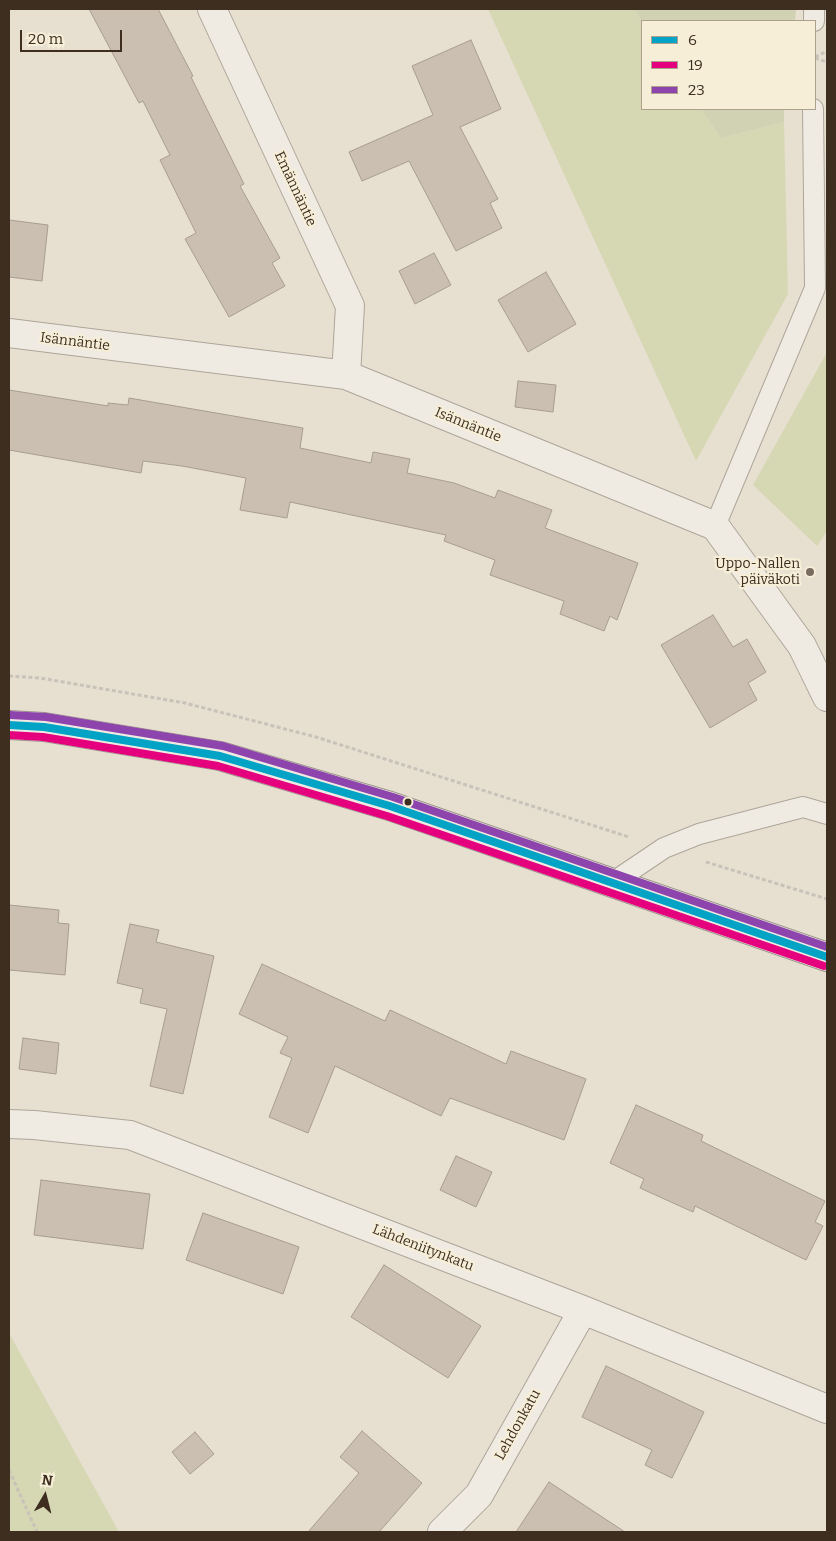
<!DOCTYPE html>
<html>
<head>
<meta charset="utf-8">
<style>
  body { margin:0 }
  #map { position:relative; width:836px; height:1541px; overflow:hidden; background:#e7e0d1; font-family:Bitter,serif }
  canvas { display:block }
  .frame { position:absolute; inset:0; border:10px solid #3d2e20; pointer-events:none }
  .legend { position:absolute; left:641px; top:20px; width:175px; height:90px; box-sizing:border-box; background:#f7eed8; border:1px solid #ada18e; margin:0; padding:6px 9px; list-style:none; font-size:15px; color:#3d2e20 }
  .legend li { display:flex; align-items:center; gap:10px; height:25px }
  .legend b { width:25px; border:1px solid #ada18e }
  .north { position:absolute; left:20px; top:1471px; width:50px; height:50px; -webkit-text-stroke:4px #f7eed8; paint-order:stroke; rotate:8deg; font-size:14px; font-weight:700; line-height:20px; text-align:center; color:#3d2e20 }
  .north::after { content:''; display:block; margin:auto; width:18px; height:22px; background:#3d2e20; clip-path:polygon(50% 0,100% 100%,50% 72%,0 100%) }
  .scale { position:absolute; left:20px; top:30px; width:102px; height:22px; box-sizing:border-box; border:2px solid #3d2e20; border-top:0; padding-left:6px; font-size:15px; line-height:18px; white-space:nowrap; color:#3d2e20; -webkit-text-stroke:4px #f7eed8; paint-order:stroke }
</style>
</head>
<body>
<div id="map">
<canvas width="836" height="1541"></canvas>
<div class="frame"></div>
<ul class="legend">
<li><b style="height:6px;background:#03a3c5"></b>6</li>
<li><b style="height:6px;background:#e5007d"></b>19</li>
<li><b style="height:6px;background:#8e44ad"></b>23</li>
</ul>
<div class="north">N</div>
<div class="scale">20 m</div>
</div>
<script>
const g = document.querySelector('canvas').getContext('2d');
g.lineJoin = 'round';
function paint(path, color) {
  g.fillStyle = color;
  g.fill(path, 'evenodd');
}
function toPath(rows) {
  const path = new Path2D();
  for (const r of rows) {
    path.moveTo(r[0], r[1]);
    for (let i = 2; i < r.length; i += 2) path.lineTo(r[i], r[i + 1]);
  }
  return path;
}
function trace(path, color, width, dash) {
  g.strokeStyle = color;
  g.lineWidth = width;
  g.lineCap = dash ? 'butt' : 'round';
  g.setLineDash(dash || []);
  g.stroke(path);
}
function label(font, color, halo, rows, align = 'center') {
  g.font = font + ' Bitter,serif';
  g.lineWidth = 4.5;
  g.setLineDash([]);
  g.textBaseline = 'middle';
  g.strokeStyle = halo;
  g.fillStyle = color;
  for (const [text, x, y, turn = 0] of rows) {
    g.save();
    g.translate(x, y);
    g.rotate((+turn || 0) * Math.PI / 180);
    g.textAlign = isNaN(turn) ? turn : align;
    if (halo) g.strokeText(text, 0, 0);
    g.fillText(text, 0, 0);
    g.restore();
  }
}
paint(toPath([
  [488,9,634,9,642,22,642,109,701,109,721,138,784,122,788,294,696,461],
  [827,352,827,531,817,546,753,485],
  [9,1333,119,1532,9,1532]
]), '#d6d7b3');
paint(toPath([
  [634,9,796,9,795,21,642,22],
  [701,109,784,109,784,122,721,138]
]), '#d1d1b3');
const building = toPath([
  [89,9,158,9,193,76,191,77,244,184,240,186,280,258,272,263,285,286,229,317,185,239,196,233,160,160,170,155,143,101,139,103,89,9],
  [471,40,501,109,460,127,498,199,490,203,502,228,456,251,409,161,362,181,349,152,433,115,412,66,471,40],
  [9,220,48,225,42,281,9,277,9,220],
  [434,253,451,285,415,304,399,271,434,253],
  [546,272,576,324,528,352,498,300,546,272],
  [518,381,556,385,553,412,515,407,518,381],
  [9,390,108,406,108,403,128,405,129,398,303,428,300,448,371,463,373,452,410,459,407,473,454,483,495,498,498,490,552,510,545,528,638,563,617,620,610,616,604,631,560,614,564,601,490,575,495,560,444,541,446,535,290,502,287,518,240,510,246,478,182,466,143,461,141,473,9,450,9,390],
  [713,615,733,647,747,639,766,672,748,683,757,700,710,728,661,645,713,615],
  [9,905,59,910,58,923,69,924,65,975,9,970,9,905],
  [130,924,159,930,156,942,214,956,183,1094,150,1086,167,1009,140,1003,143,989,117,983,130,924],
  [262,964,385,1021,390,1010,506,1064,511,1051,586,1079,564,1140,450,1098,441,1116,335,1066,308,1133,269,1117,292,1058,280,1053,288,1037,239,1014,262,964],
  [23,1038,59,1043,56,1074,19,1069,23,1038],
  [636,1105,703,1135,701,1141,825,1201,815,1222,823,1226,806,1260,695,1206,693,1212,640,1188,644,1179,610,1163,636,1105],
  [456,1156,492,1172,476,1207,440,1190,456,1156],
  [41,1180,150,1194,143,1249,34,1235,41,1180],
  [203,1213,299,1247,283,1294,186,1260,203,1213],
  [384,1265,481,1326,448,1378,351,1317,384,1265],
  [606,1366,704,1412,672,1478,645,1465,652,1450,582,1417,606,1366],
  [362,1431,422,1483,379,1532,308,1532,359,1473,340,1457,362,1431],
  [195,1432,214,1454,190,1474,172,1452,195,1432],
  [549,1482,625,1532,516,1532,549,1482]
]);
paint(building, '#cbbfb2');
trace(building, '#a89c90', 1);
const service = toPath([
  [814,21,814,9],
  [715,526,815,288,813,109],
  [612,883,664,848,699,834,803,807,827,814]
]);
const minor = toPath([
  [212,9,350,306,346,375],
  [9,333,346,375,715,526,802,646,827,697],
  [9,1124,34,1125,130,1135,583,1310,827,1409],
  [442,1532,479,1495,583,1310]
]);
const secondary = toPath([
  [9,725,44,727,220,756,390,806,827,957]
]);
trace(service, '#ada599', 22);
trace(minor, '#ada599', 30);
trace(secondary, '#9c958a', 30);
trace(toPath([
  [815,57,827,51],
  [815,58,827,62],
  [9,676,40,678,185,703,316,737,629,837],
  [706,862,827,899],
  [9,1470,37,1532]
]), '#c8c2b9', 3, [4, 2.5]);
trace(service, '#efebe3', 20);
trace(minor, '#efebe3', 28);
trace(secondary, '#efebe3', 28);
trace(toPath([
  [9,725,44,727,220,756,390,806,827,957]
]), '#03a3c5', 8);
trace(toPath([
  [9,735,43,737,218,766,387,816,824,966]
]), '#e5007d', 8);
trace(toPath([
  [10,715,46,717,223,746,393,797,827,947]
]), '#8e44ad', 8);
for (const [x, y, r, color] of [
  [810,572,5,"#786c5e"],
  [408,802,4.5,"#3d2e20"]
]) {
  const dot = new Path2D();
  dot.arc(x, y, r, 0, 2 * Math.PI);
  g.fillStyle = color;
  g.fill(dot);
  trace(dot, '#f7eed8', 2);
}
label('14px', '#3d2e20', '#f7eed8', [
  ["Emännäntie",295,189,65],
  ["Isännäntie",75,342,7],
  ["Isännäntie",468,425,22],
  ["Lähdeniitynkatu",423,1248,21],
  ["Lehdonkatu",518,1425,-61]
]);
label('14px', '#3d2e20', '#f7eed8', [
  ["Uppo-Nallen",800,564],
  ["päiväkoti",800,580]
], 'right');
</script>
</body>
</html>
